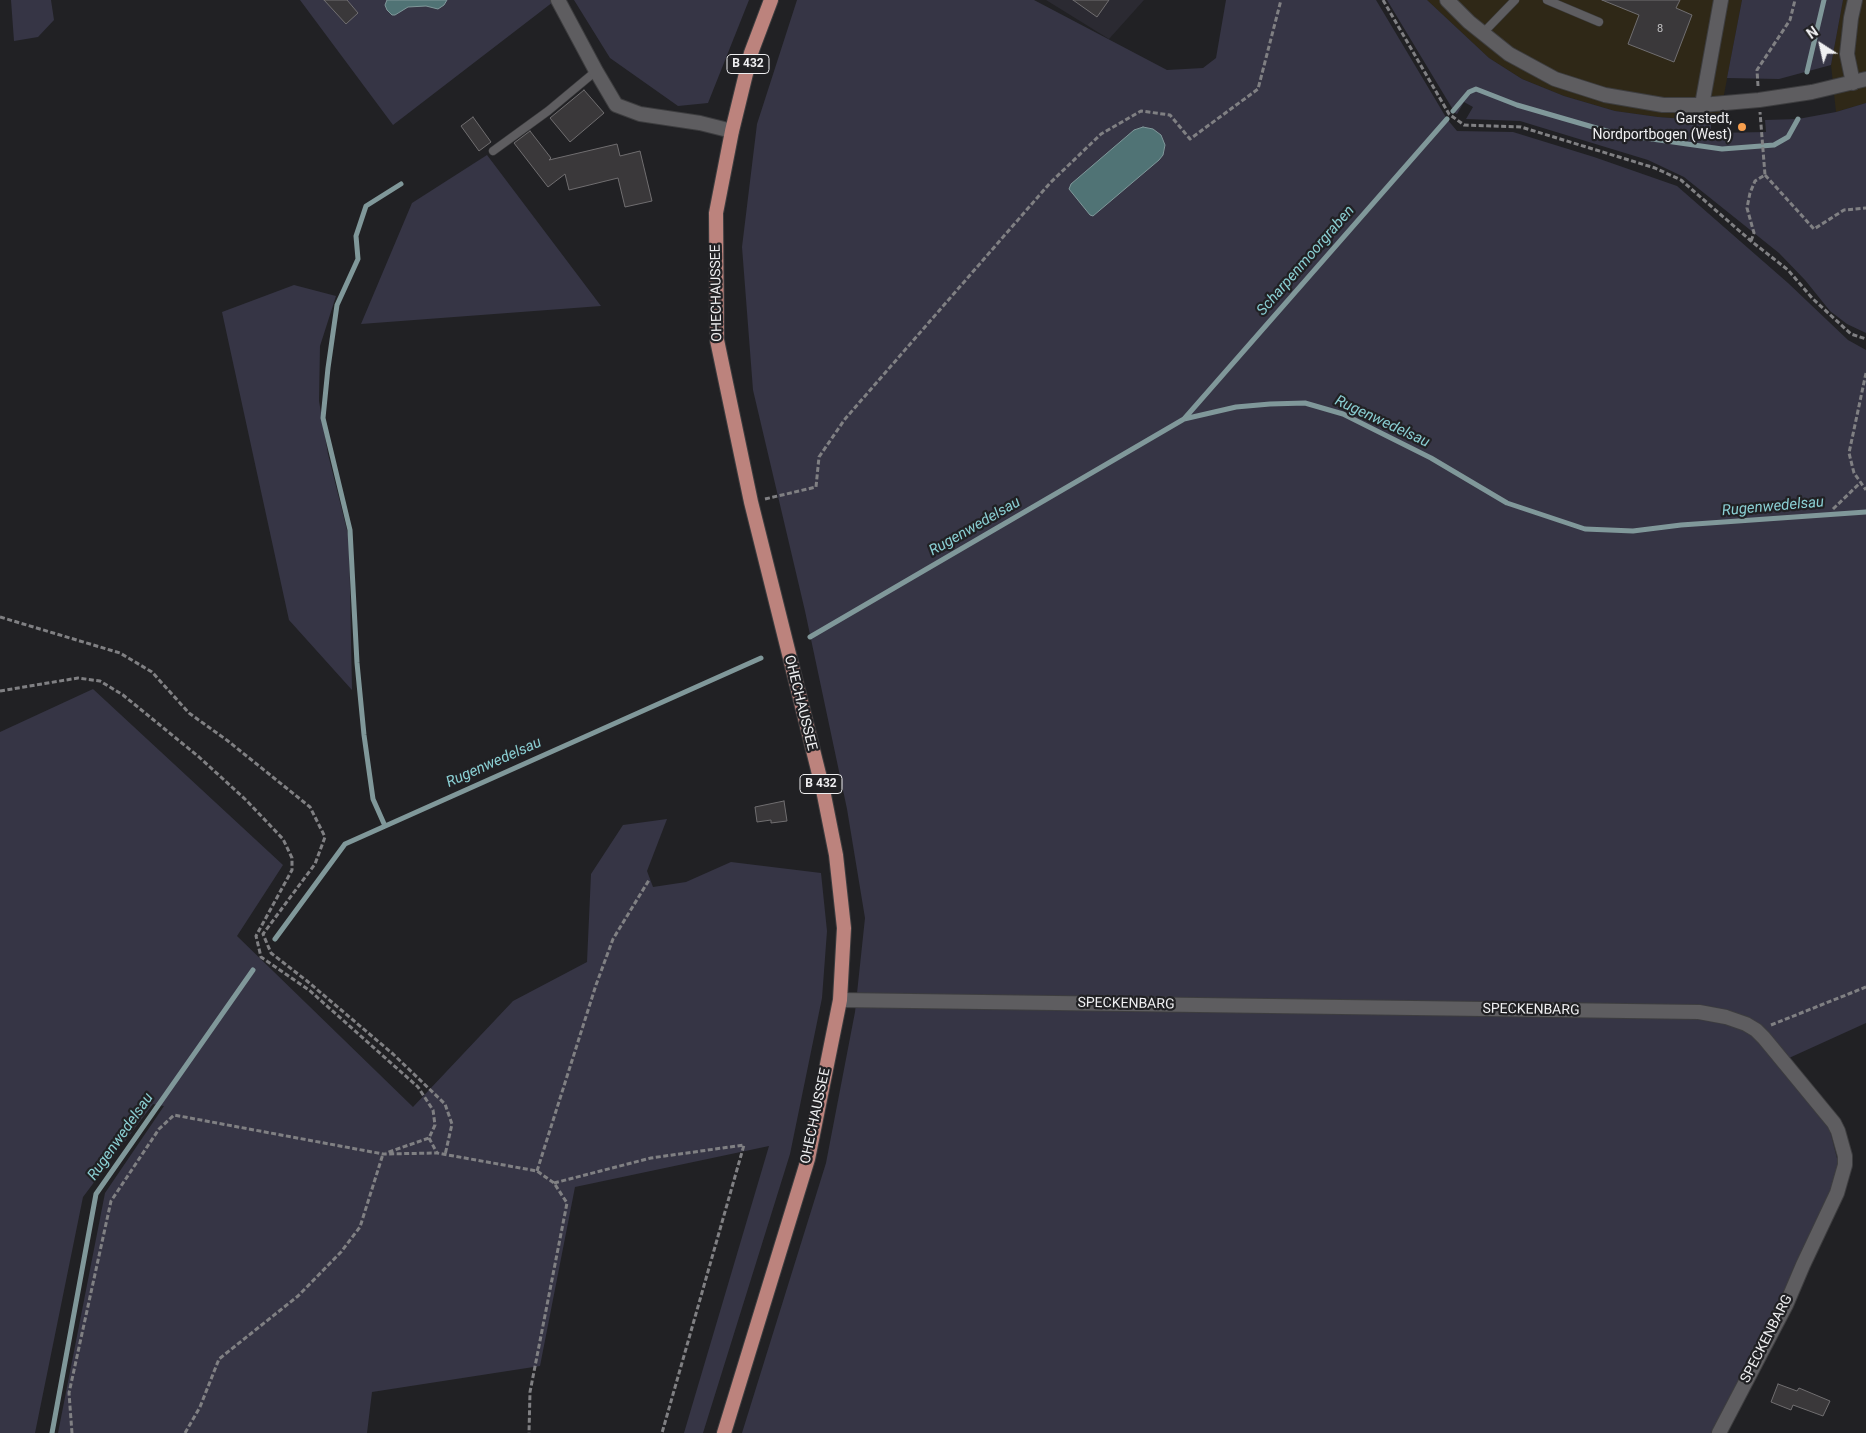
<!DOCTYPE html>
<html>
<head>
<meta charset="utf-8">
<style>
  body { margin:0 }
  #map { position:relative; width:1866px; height:1433px; overflow:hidden; background:#212124; font-family:Roboto,sans-serif }
  canvas { display:block }
  .north { position:absolute; left:1796px; top:20px; width:50px; height:50px; -webkit-text-stroke:4px #212124; paint-order:stroke; rotate:325deg; font-size:14px; font-weight:700; line-height:20px; text-align:center; color:#efeff1 }
  .north::after { content:''; display:block; margin:auto; width:18px; height:22px; background:#efeff1; clip-path:polygon(50% 0,100% 100%,50% 72%,0 100%) }
</style>
</head>
<body>
<div id="map">
<canvas width="1866" height="1433"></canvas>
<div class="north">N</div>
</div>
<script>
const g = document.querySelector('canvas').getContext('2d');
g.lineJoin = 'round';
function paint(path, color) {
  g.fillStyle = color;
  g.fill(path, 'evenodd');
}
function toPath(rows) {
  const path = new Path2D();
  for (const r of rows) {
    path.moveTo(r[0], r[1]);
    for (let i = 2; i < r.length; i += 2) path.lineTo(r[i], r[i + 1]);
  }
  return path;
}
function trace(path, color, width, dash) {
  g.strokeStyle = color;
  g.lineWidth = width;
  g.lineCap = dash ? 'butt' : 'round';
  g.setLineDash(dash || []);
  g.stroke(path);
}
function label(font, color, halo, rows, align = 'center') {
  g.font = font + ' Roboto,sans-serif';
  g.lineWidth = 4.5;
  g.setLineDash([]);
  g.textBaseline = 'middle';
  g.strokeStyle = halo;
  g.fillStyle = color;
  for (const [text, x, y, turn = 0] of rows) {
    g.save();
    g.translate(x, y);
    g.rotate((+turn || 0) * Math.PI / 180);
    g.textAlign = isNaN(turn) ? turn : align;
    if (halo) g.strokeText(text, 0, 0);
    g.fillText(text, 0, 0);
    g.restore();
  }
}
paint(toPath([
  [1427,0,1742,0,1719,121,1658,117,1615,111,1564,96,1522,79,1489,58],
  [1843,0,1866,0,1866,103,1836,112,1831,65]
]), '#2f2817');
paint(toPath([
  [1046,0,1144,0,1109,39]
]), '#2b2a32');
paint(toPath([
  [11,0,51,0,54,20,38,37,14,41],
  [300,0,552,0,553,2,393,125],
  [574,0,749,0,708,103,678,106,610,58],
  [797,0,1034,0,1167,70,1203,68,1216,58,1226,0,1376,0,1447,119,1457,131,1513,132,1594,157,1677,186,1788,283,1848,340,1866,350,1866,1023,1789,1058,1829,1127,1839,1166,1831,1191,1793,1269,1780,1303,1711,1433,742,1433,826,1163,855,1012,865,918,847,809,805,611,753,390,742,247,757,124],
  [1387,0,1427,0,1489,58,1522,79,1564,96,1615,111,1658,117,1711,121,1711,133,1766,132,1765,120,1798,119,1836,112,1866,103,1866,333,1847,324,1830,311,1805,280,1779,253,1684,177,1648,160,1520,121,1466,119,1473,107,1464,102,1457,114,1455,113],
  [1742,0,1843,0,1831,65,1779,79,1727,78],
  [487,155,601,306,361,324,412,203],
  [294,285,336,296,320,346,319,401,328,454,349,538,352,690,289,620,222,312],
  [93,689,283,865,237,936,413,1107,513,1001,587,962,591,874,623,825,667,819,647,871,653,887,686,882,731,862,821,873,827,931,822,998,790,1154,703,1433,684,1433,769,1146,575,1187,540,1366,372,1392,367,1433,58,1433,105,1193,164,1106,153,1104,83,1197,35,1433,0,1433,0,732]
]), '#363545');
const water = toPath([
  [387,0,447,0,444,5,438,9,426,6,408,7,395,15,392,15,387,10,385,5,387,0],
  [1143,127,1153,129,1161,135,1165,145,1163,155,1159,160,1093,216,1090,215,1069,189,1071,184,1134,130,1143,127]
]);
paint(water, '#507375');
trace(water, '#80989a', 1);
trace(toPath([
  [1807,72,1824,0],
  [1453,111,1469,92,1476,89,1517,105,1617,134,1722,149,1774,145,1788,137,1798,119],
  [1184,419,1447,119],
  [810,637,1184,419,1236,407,1270,404,1305,403,1343,414,1431,458,1507,503,1585,529,1633,531,1681,525,1866,512],
  [385,826,373,799,364,735,357,663,350,530,323,418,328,368,337,305,358,259,356,236,366,206,401,184],
  [275,939,345,844,761,658],
  [52,1433,96,1194,253,970]
]), '#80989a', 5);
const building = toPath([
  [324,0,347,0,358,13,346,24,324,0],
  [1073,0,1109,0,1097,17,1073,0],
  [1602,0,1680,0,1676,8,1692,15,1674,62,1628,44,1639,15,1602,0],
  [584,90,604,113,570,142,550,118,584,90],
  [473,117,491,142,479,151,461,126,473,117],
  [530,131,551,158,549,160,617,144,620,156,640,151,652,201,625,207,618,178,569,190,565,174,548,187,514,143,530,131],
  [784,801,787,821,771,823,771,820,757,822,755,807,784,801],
  [1778,1384,1797,1391,1799,1388,1830,1401,1823,1416,1793,1405,1791,1410,1771,1402,1778,1384]
]);
paint(building, '#3a383a');
trace(building, '#706e70', 1);
const service = toPath([
  [1547,0,1599,22],
  [1483,33,1515,0],
  [493,151,548,111,596,71]
]);
const minor = toPath([
  [558,0,596,71,616,105,640,114,700,123,732,131],
  [1447,0,1469,22,1509,54,1555,79,1605,95,1663,105,1702,105,1759,100,1812,92,1866,79],
  [1853,83,1847,54,1851,18,1855,0],
  [1702,105,1721,0],
  [840,1000,1699,1012,1726,1017,1746,1024,1756,1030,1764,1038,1834,1123,1838,1131,1845,1156,1845,1165,1837,1193,1803,1265,1786,1305,1719,1433]
]);
const primary = toPath([
  [724,1433,808,1159,840,1000,844,928,836,855,823,790,751,502,717,340,716,213,732,131,751,53,771,0]
]);
trace(service, '#3d3d3f', 9);
trace(minor, '#3d3d3f', 16);
trace(primary, '#3d3d3f', 16);
trace(toPath([
  [1383,0,1449,114,1464,125,1521,127,1655,168,1681,180,1751,241,1788,270,1813,299,1851,334,1866,339],
  [1758,86,1757,70,1790,20,1795,0],
  [1765,175,1814,229,1844,210,1866,208],
  [1751,241,1754,233,1747,208,1750,193,1755,181,1765,175,1760,112],
  [1866,373,1849,453,1854,473,1866,490],
  [765,499,816,487,819,457,845,419,1050,183,1101,134,1141,111,1170,115,1190,139,1258,89,1281,0],
  [1833,509,1860,483],
  [0,617,120,653,152,672,189,713,228,741,310,807,325,837,315,864,263,934,271,953,307,981,393,1054,445,1104,452,1124,445,1155],
  [0,691,78,678,100,681,123,695,199,757,246,800,283,839,292,858,292,870,256,936,261,957,309,990,418,1087,433,1110,435,1125,429,1138,386,1153],
  [1771,1025,1866,987],
  [429,1138,437,1153],
  [537,1171,596,985,613,939,649,880],
  [554,1183,651,1158,744,1145,662,1433],
  [72,1433,69,1393,111,1201,159,1129,174,1115,383,1154,437,1153,537,1171,554,1183,567,1203,530,1392,529,1433],
  [185,1433,200,1407,219,1359,298,1296,341,1252,360,1227,383,1154]
]), '#808083', 3, [5, 2.5]);
trace(service, '#5e5d60', 8);
trace(minor, '#5e5d60', 14);
trace(primary, '#bc837d', 14);
for (const [x, y, r, color] of [
  [1742,127,5,"#f99f4d"]
]) {
  const dot = new Path2D();
  dot.arc(x, y, r, 0, 2 * Math.PI);
  g.fillStyle = color;
  g.fill(dot);
  trace(dot, '#212124', 2);
}
label('11px', '#c2c1c3', null, [
  ["8",1660,29]
]);
for (const [x, y, w] of [
  [748,64,42],
  [821,784,42]
]) {
  const box = new Path2D();
  box.roundRect(x - w / 2, y - 9.5, w, 19, 4);
  g.fillStyle = '#212124';
  g.fill(box);
  trace(box, '#efeff1', 1);
}
label('bold 12px', '#efeff1', null, [
  ["B 432",748,64],
  ["B 432",821,784]
]);
label('14px', '#efeff1', '#212124', [
  ["Garstedt,",1732,119],
  ["Nordportbogen (West)",1732,135]
], 'right');
label('14px', '#efeff1', '#212124', [
  ["OHECHAUSSEE",717,293,-91],
  ["OHECHAUSSEE",800,703,76],
  ["SPECKENBARG",1126,1004,1],
  ["SPECKENBARG",1531,1010,1],
  ["OHECHAUSSEE",816,1116,-78],
  ["SPECKENBARG",1767,1339,-63]
]);
label('italic 15px', '#8acfd3', '#212124', [
  ["Scharpenmoorgraben",1306,261,-49],
  ["Rugenwedelsau",1382,422,25],
  ["Rugenwedelsau",1773,507,-5],
  ["Rugenwedelsau",975,527,-30],
  ["Rugenwedelsau",494,763,-24],
  ["Rugenwedelsau",121,1137,-55]
]);
</script>
</body>
</html>
